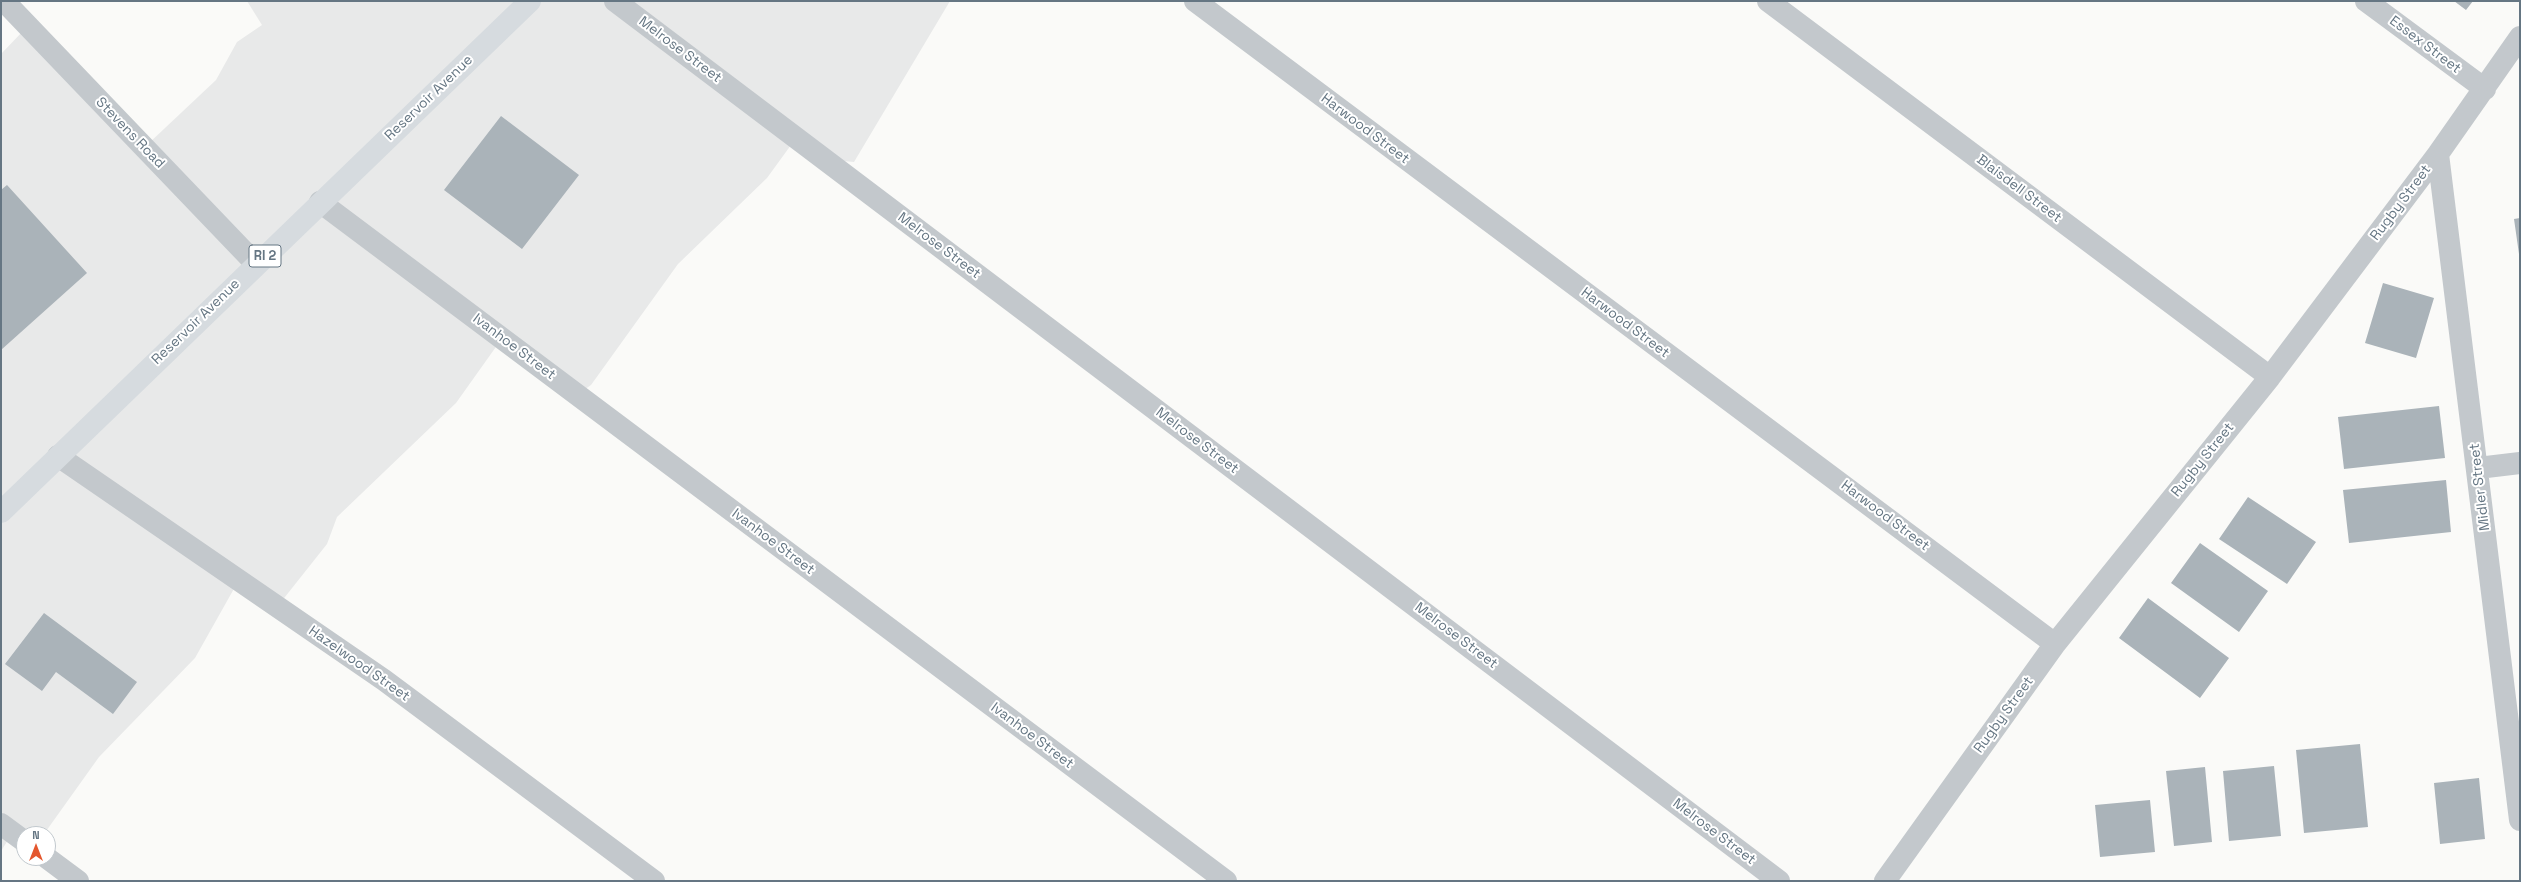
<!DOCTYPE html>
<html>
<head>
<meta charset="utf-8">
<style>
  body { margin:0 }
  #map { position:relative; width:2521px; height:882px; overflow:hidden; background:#fafaf8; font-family:"Space Grotesk",sans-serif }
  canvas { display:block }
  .frame { position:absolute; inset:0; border:2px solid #657683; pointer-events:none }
  .north { position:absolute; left:16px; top:826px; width:40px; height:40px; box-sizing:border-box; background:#fff; border:1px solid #c1c8cd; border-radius:50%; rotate:0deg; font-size:11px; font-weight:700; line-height:16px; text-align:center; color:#657683 }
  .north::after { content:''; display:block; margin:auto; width:14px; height:18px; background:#e4572e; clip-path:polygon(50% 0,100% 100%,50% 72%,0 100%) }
</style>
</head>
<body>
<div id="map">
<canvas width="2521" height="882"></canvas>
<div class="frame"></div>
<div class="north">N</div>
</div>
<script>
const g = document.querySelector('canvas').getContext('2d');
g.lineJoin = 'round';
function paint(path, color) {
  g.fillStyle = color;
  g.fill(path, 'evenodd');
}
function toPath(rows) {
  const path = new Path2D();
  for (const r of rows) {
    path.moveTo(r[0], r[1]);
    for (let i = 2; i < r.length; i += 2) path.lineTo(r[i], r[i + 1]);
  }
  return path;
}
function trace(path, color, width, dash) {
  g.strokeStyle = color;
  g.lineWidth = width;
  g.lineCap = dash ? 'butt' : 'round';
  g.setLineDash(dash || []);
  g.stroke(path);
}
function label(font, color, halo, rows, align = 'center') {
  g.font = font + ' "Space Grotesk",sans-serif';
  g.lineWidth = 4;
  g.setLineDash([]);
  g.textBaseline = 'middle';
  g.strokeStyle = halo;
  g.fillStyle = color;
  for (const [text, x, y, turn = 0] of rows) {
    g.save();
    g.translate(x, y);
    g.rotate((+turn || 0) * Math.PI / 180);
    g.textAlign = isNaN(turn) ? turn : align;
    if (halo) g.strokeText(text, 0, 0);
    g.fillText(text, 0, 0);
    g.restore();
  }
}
paint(toPath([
  [247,1,950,1,854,162,843,161,799,134,767,178,678,264,591,385,581,392,503,337,456,403,337,517,327,544,281,602,240,578,195,658,99,757,44,834,12,834,1,851,1,54,24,30,148,144,216,80,237,42,262,25]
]), '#e8e9e9');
paint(toPath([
  [2454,1,2473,1,2466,10],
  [501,116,579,175,522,249,444,190],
  [7,185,87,273,1,350,1,190],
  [2520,218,2520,254,2519,254,2514,219],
  [2383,283,2434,298,2416,358,2365,343],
  [2439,406,2445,458,2344,469,2338,417],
  [2446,480,2451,532,2349,543,2343,490],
  [2248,497,2316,542,2287,584,2219,539],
  [2200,543,2268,591,2239,632,2171,583],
  [2148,598,2229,658,2200,698,2119,638],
  [44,613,137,682,113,714,56,672,42,691,5,664],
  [2360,744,2368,827,2304,833,2296,750],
  [2274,766,2281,836,2229,841,2223,771],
  [2205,767,2212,842,2174,846,2166,771],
  [2479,778,2485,839,2440,844,2434,783],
  [2150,800,2155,852,2100,857,2095,805]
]), '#aab3b9');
trace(toPath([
  [4,1,256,264],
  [615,1,1779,881],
  [1195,1,2055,644],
  [1768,1,2270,377],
  [2366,1,2485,89],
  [2438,154,2520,820],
  [320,202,1226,881],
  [58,456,384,680,654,881],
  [2478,468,2520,463],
  [1,824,24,841],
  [47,858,78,881],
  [1885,881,2055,644,2270,377,2438,154,2520,37]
]), '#c3c8cc', 22);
trace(toPath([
  [1,512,530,1]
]), '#d6dbdf', 22);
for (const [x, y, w] of [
  [265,256,32]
]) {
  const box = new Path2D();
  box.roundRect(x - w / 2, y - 11, w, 22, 3);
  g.fillStyle = '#fff';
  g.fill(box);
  trace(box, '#657683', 1);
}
label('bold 13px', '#657683', null, [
  ["RI 2",265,256]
]);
label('14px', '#657683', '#fff', [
  ["Essex Street",2425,45,37],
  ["Melrose Street",680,50,37],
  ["Reservoir Avenue",429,98,-44],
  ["Harwood Street",1365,129,37],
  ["Stevens Road",130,133,46],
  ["Blaisdell Street",2019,189,37],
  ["Rugby Street",2401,203,-53],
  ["Melrose Street",939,246,37],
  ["Reservoir Avenue",196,322,-44],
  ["Harwood Street",1625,323,37],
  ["Ivanhoe Street",514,347,37],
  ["Melrose Street",1197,441,37],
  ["Rugby Street",2203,460,-51],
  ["Midler Street",2480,487,-97],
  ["Harwood Street",1885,516,37],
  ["Ivanhoe Street",773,542,37],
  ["Melrose Street",1456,636,37],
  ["Hazelwood Street",359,664,35],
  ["Rugby Street",2004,715,-54],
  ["Ivanhoe Street",1032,736,37],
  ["Melrose Street",1714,832,37]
]);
</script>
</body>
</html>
